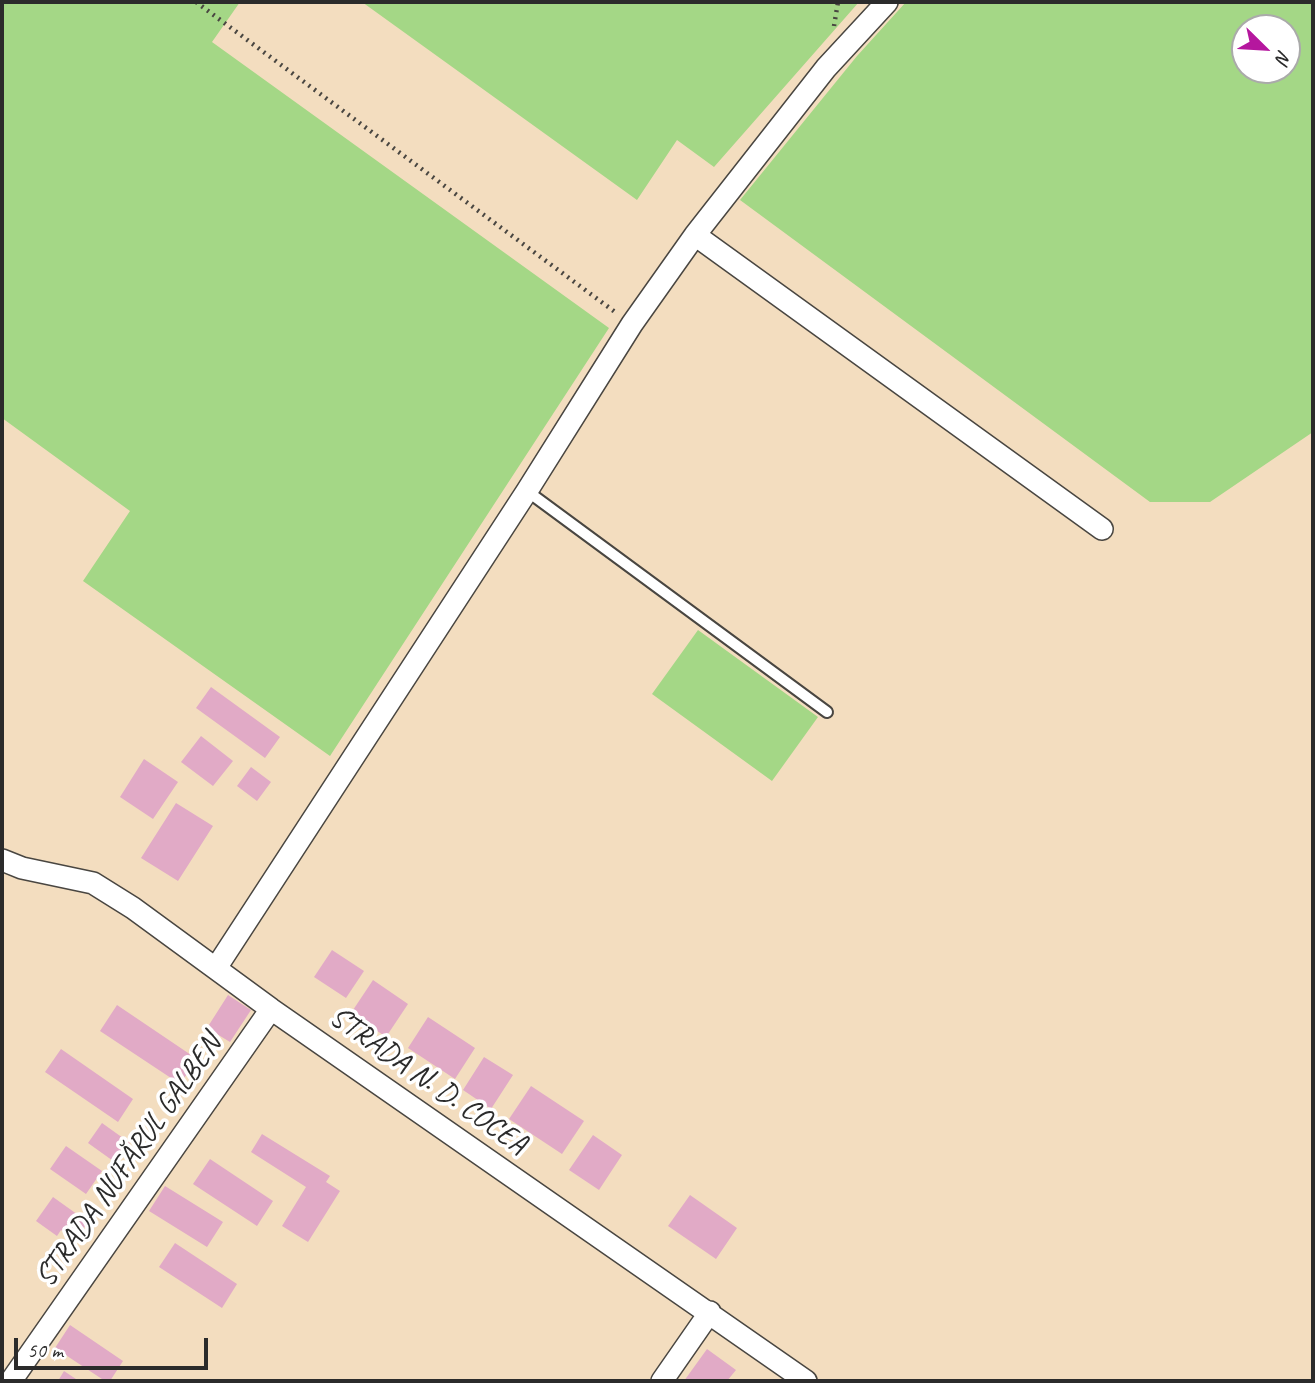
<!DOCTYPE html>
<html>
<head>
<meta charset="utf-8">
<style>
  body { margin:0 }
  #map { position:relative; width:1315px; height:1383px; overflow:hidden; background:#f3ddbf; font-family:Caveat,sans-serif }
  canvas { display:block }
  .frame { position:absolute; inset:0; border:4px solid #2b2b2b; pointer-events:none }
  .north { position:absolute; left:1231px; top:14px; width:70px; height:70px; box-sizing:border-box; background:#fff; border:2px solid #aaa; border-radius:50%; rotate:114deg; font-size:19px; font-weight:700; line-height:28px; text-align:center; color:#2b2b2b }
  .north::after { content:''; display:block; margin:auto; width:24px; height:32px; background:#b5179e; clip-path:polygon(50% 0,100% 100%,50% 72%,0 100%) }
  .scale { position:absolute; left:14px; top:1338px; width:194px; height:32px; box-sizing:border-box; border:4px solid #2b2b2b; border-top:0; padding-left:9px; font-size:21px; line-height:24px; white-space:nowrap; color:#2b2b2b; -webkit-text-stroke:5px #fff; paint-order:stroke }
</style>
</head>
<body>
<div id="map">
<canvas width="1315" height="1383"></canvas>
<div class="frame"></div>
<div class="north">N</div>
<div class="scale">50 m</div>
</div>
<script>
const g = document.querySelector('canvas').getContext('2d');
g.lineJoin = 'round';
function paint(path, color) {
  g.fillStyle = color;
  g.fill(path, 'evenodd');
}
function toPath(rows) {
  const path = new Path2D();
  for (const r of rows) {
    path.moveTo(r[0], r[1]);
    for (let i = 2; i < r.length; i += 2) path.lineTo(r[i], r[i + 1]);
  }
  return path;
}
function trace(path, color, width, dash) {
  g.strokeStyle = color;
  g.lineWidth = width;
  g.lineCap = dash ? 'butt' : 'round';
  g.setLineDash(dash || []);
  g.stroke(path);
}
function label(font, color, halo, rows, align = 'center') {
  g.font = font + ' Caveat,sans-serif';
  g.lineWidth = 7;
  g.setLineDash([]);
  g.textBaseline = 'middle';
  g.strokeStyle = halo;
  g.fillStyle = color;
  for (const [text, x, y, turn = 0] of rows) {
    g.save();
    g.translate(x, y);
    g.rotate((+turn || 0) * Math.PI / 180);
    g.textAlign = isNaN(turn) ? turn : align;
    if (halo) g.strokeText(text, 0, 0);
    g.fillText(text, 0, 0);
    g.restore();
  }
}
paint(toPath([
  [2,2,240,2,212,42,609,328,330,756,83,581,130,511,2,418],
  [362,2,859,2,714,167,677,140,637,200],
  [906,2,1313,2,1313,432,1210,502,1150,502,740,200,857,56],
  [1245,28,1287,28,1287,70,1245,70],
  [698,630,818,717,772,781,652,694]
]), '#a4d786');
paint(toPath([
  [211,687,280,737,265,758,196,708],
  [201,736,233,761,213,786,181,762],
  [144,759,178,782,153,819,120,797],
  [251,767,271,782,257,801,237,786],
  [176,803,213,826,178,881,141,858],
  [332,950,364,971,346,998,314,977],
  [373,980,408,1004,386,1037,351,1013],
  [228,995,251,1010,230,1042,207,1028],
  [117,1005,197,1059,180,1084,100,1031],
  [428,1017,475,1048,455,1079,408,1048],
  [61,1049,133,1099,118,1122,45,1072],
  [484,1057,513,1075,491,1109,463,1090],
  [531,1086,584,1121,562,1154,509,1119],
  [102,1123,130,1143,116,1163,88,1143],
  [262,1134,330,1176,326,1182,340,1191,308,1242,282,1226,306,1187,251,1152],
  [593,1135,622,1155,599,1190,569,1170],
  [66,1146,102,1171,86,1194,50,1169],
  [210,1159,273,1201,257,1226,193,1184],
  [165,1186,223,1222,207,1247,149,1211],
  [690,1195,737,1228,716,1259,668,1226],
  [53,1197,88,1222,75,1240,61,1230,57,1236,36,1221],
  [175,1243,237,1284,222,1308,159,1267],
  [70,1325,123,1361,110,1381,105,1381,55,1348],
  [707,1349,736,1370,727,1381,684,1381],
  [64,1371,79,1381,58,1381]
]), '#e1aac6');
const lane = toPath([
  [527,491,827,712]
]);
const street = toPath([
  [695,235,1102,529],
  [2,860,22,868,93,883,133,908,271,1009,806,1381],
  [216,968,527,491,632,324,695,235,826,68,887,2],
  [11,1381,271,1009],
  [662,1381,710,1312]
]);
trace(lane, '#494641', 14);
trace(street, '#494641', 24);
trace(toPath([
  [196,2,615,312],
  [834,26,838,2]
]), '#494641', 4.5, [2, 5]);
trace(lane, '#fff', 10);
trace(street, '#fff', 21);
label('30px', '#2b2b2b', '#fff', [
  ["STRADA N. D. COCEA",428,1081,35],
  ["STRADA NUFĂRUL GALBEN",129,1161,-55]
]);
</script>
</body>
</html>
